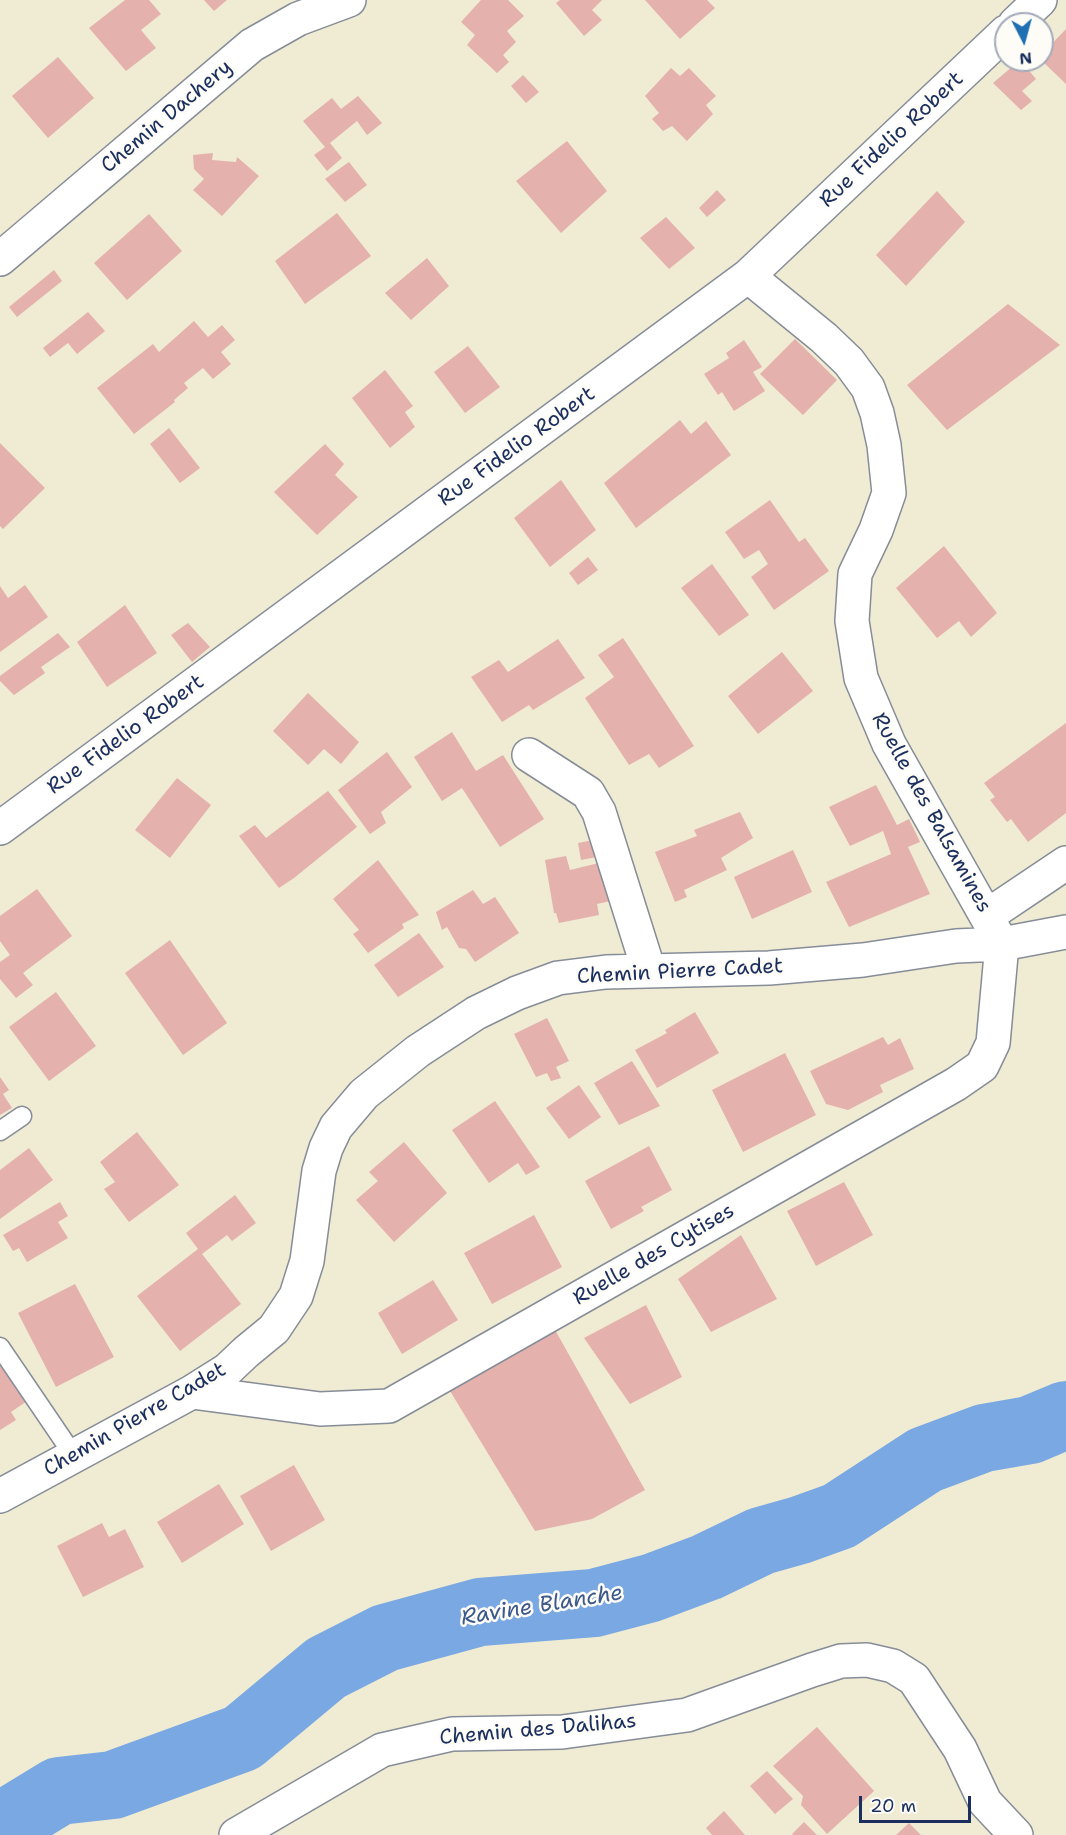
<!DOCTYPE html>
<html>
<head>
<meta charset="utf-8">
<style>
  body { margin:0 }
  #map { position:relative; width:1066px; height:1835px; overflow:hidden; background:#f0ebd3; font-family:"Shantell Sans",sans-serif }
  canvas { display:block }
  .north { position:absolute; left:994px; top:12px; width:60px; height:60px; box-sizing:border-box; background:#fdfcf7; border:2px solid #a3aaba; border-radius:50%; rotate:174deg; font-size:16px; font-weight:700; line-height:24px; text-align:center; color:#1b2f5e }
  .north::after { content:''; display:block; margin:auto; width:21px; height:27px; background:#1f6fb2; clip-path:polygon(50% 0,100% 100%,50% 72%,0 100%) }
  .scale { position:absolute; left:859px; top:1796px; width:112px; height:27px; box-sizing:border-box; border:3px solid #1b2f5e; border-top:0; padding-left:8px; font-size:18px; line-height:21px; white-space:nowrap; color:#1b2f5e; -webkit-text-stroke:4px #fdfcf7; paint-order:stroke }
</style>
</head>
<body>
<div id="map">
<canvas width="1066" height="1835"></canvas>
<div class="north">N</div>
<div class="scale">20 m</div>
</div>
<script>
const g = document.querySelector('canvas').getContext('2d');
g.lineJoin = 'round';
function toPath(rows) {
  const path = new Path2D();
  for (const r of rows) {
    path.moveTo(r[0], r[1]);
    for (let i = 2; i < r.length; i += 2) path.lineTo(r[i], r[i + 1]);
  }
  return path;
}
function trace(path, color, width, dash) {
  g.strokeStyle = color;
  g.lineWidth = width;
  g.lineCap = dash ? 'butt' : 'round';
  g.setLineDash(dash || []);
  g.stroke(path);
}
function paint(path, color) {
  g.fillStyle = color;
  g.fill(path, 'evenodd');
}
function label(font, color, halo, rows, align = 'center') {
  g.font = font + ' "Shantell Sans",sans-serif';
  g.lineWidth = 5;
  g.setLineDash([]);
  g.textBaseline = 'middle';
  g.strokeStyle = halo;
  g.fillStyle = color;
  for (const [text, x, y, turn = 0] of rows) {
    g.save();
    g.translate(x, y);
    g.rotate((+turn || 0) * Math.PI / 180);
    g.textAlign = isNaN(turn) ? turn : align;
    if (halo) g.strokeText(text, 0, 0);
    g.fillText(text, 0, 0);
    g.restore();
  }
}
trace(toPath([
  [0,1832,18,1816,59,1791,113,1785,242,1738,326,1668,385,1638,480,1612,594,1603,651,1588,707,1567,761,1541,800,1530,839,1516,925,1460,984,1438,1030,1430,1066,1415]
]), '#79a8e2', 68);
paint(toPath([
  [125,0,149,0,161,14,141,30,156,48,126,71,89,28],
  [204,0,227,0,214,11],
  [481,0,508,0,524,16,507,31,516,42,503,55,509,62,497,73,467,45,475,35,461,22],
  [560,0,602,0,592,10,602,20,584,36,556,3],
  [645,0,707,0,715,8,680,39],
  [1066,29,1066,84,1042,61,1042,54],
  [58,57,94,98,48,138,12,96],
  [1020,60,1036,79,1022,91,1032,101,1021,110,993,83],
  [671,68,680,76,689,68,716,96,706,105,713,114,687,141,672,126,663,131,652,119,659,113,645,96],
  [523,75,539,92,526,103,511,86],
  [358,96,382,123,367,135,357,121,330,143,342,158,327,171,314,155,325,147,303,121,332,98,341,109],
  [567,141,607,191,561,233,516,181],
  [213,153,212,160,236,162,237,157,259,176,222,216,193,190,204,179,194,169,193,155],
  [349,162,367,185,345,202,325,179],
  [717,190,726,200,707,217,699,208],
  [937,191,965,222,906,286,876,255],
  [337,213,371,256,305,304,275,261],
  [149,214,182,251,127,300,94,263],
  [666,217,695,248,669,269,640,238],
  [427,258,449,286,411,320,385,293],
  [54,270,62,281,17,317,9,307],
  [1008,304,1060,345,947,430,907,385],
  [88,312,105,331,77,354,68,343,50,357,43,348],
  [194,321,208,337,222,325,235,340,221,352,231,364,213,379,203,368,184,383,188,388,174,400,175,402,134,434,97,388,153,344,159,352],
  [795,339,837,380,803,415,760,374],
  [744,340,762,367,753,372,765,391,734,411,722,392,718,395,704,374,729,358,726,353],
  [468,346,500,387,465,413,434,372],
  [385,370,413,406,405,412,415,427,390,448,352,398],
  [680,420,691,434,706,421,731,455,636,528,604,483],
  [169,428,200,468,180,483,150,444],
  [0,443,45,488,3,529,0,526],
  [325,444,344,464,335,475,358,497,317,535,274,492],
  [561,480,596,530,550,567,514,518],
  [770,500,799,542,805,538,829,571,774,610,751,577,768,564,759,550,744,559,725,532],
  [944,546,997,613,971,637,959,621,937,638,896,588],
  [588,557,598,570,578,585,569,573],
  [712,564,749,615,719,636,681,588],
  [25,585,48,617,0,652,0,586,8,598],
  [125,605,157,653,107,687,77,642],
  [188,623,210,647,192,662,171,635],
  [58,633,70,647,41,667,45,673,14,695,0,681,0,676],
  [623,638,694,746,659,768,649,754,629,765,585,698,614,677,598,655],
  [558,639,585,678,533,710,529,705,502,722,471,677,499,660,508,672],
  [782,652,813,691,758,734,728,696],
  [308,693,359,742,341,764,324,749,308,765,273,731],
  [1066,723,1066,813,1028,842,1011,819,1007,822,990,800,995,797,984,783],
  [452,732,476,771,503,755,544,819,500,847,462,788,442,801,414,757],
  [387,752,412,787,381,812,386,823,370,834,338,790],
  [177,778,211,805,170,858,135,830],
  [876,785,897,825,909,819,920,842,908,847,930,894,849,927,826,882,891,854,883,831,850,846,829,807],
  [328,791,357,827,294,878,279,888,239,836,255,825,266,838],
  [740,812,753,838,721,858,727,870,684,890,687,897,675,902,655,852,697,836,694,830],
  [604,838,607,855,581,860,578,843],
  [793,850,812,892,752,919,734,877],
  [566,856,570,870,607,861,615,900,597,904,599,915,559,923,556,913,554,913,545,860],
  [378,860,419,915,402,924,404,928,368,953,353,934,359,930,333,899],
  [37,889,72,936,23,973,33,985,16,998,0,979,0,962,10,955,0,941,0,916],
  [473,890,483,904,495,897,519,933,475,962,466,949,459,948,447,927,442,930,436,912],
  [419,933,444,967,398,997,374,965],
  [170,940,227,1023,183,1055,125,973],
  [56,992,96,1046,49,1081,9,1027],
  [695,1012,719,1053,657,1088,635,1050,667,1033,665,1030],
  [547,1018,569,1061,556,1067,561,1078,551,1081,547,1073,536,1077,514,1034],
  [883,1037,888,1045,900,1038,914,1069,880,1085,883,1092,848,1110,826,1104,810,1071],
  [785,1053,816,1115,743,1152,712,1090],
  [632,1061,660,1106,619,1125,594,1083],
  [0,1077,9,1090,3,1094,12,1108,0,1115],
  [579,1085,601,1117,569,1139,546,1108],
  [495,1101,540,1167,526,1175,518,1163,489,1183,452,1130],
  [137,1132,179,1185,129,1222,104,1189,115,1182,100,1162],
  [404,1142,447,1193,394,1242,356,1200,378,1181,369,1172],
  [649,1146,672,1190,641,1207,644,1211,611,1229,585,1181],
  [29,1148,53,1180,0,1219,0,1170],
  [844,1182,873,1235,816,1266,787,1211],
  [235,1195,256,1223,232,1241,227,1235,202,1254,241,1304,180,1351,137,1296,198,1249,186,1233],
  [60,1202,68,1216,58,1222,68,1238,27,1262,19,1248,13,1251,3,1235],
  [534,1215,562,1267,492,1304,464,1253],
  [741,1235,777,1299,711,1332,678,1279],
  [433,1280,458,1320,402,1354,378,1313],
  [75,1284,114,1357,56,1387,18,1313],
  [646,1305,682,1377,630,1404,584,1338],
  [550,1321,645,1490,592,1519,535,1531,447,1386],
  [0,1360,27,1401,11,1412,16,1420,0,1430],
  [294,1465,325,1520,271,1551,240,1496],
  [219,1484,244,1524,182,1563,157,1522],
  [102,1523,109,1537,125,1529,144,1567,83,1597,57,1546],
  [817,1727,874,1791,827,1834,801,1805,803,1796,773,1766],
  [767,1771,793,1799,775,1814,750,1786],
  [724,1811,745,1835,712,1835,706,1828],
  [804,1822,817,1835,793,1835,792,1834],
  [909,1823,921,1835,896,1835]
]), '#e4b1ad');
const service = toPath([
  [0,1131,22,1116],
  [0,1347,74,1456]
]);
const minor = toPath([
  [1015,24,1040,0],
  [0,259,252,45,298,19,349,0],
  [529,755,588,793,599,812,649,971],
  [0,828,748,276,1006,32],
  [987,916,1066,863],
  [192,1392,320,1409,389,1406,956,1084,982,1066,993,1043,1002,944,889,744,861,678,852,621,855,574,876,530,889,493,884,445,877,413,868,388,849,362,824,338,748,276],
  [0,1496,192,1392,227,1370,246,1352,274,1329,296,1296,307,1261,319,1171,326,1148,336,1127,364,1094,418,1051,476,1013,517,993,558,978,606,972,769,968,863,960,956,946,1002,944,1066,932],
  [236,1835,382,1750,452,1734,562,1732,687,1715,812,1670,841,1661,867,1660,893,1666,914,1679,960,1749,985,1802,1016,1835]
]);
trace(service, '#868d98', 21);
trace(minor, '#868d98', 36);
trace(service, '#fff', 18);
trace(minor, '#fff', 33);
label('21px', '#1b2f5e', '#fdfcf7', [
  ["Chemin Dachery",167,117,-40],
  ["Rue Fidelio Robert",892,140,-43],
  ["Rue Fidelio Robert",517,447,-36],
  ["Rue Fidelio Robert",126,735,-36],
  ["Ruelle des Balsamines",931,813,61],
  ["Chemin Pierre Cadet",680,972,-3],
  ["Ruelle des Cytises",654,1255,-30],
  ["Chemin Pierre Cadet",135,1420,-30],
  ["Chemin des Dalihas",538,1730,-5]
]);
label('italic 22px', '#3c598c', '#fdfcf7', [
  ["Ravine Blanche",542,1606,-9]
]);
</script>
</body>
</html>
